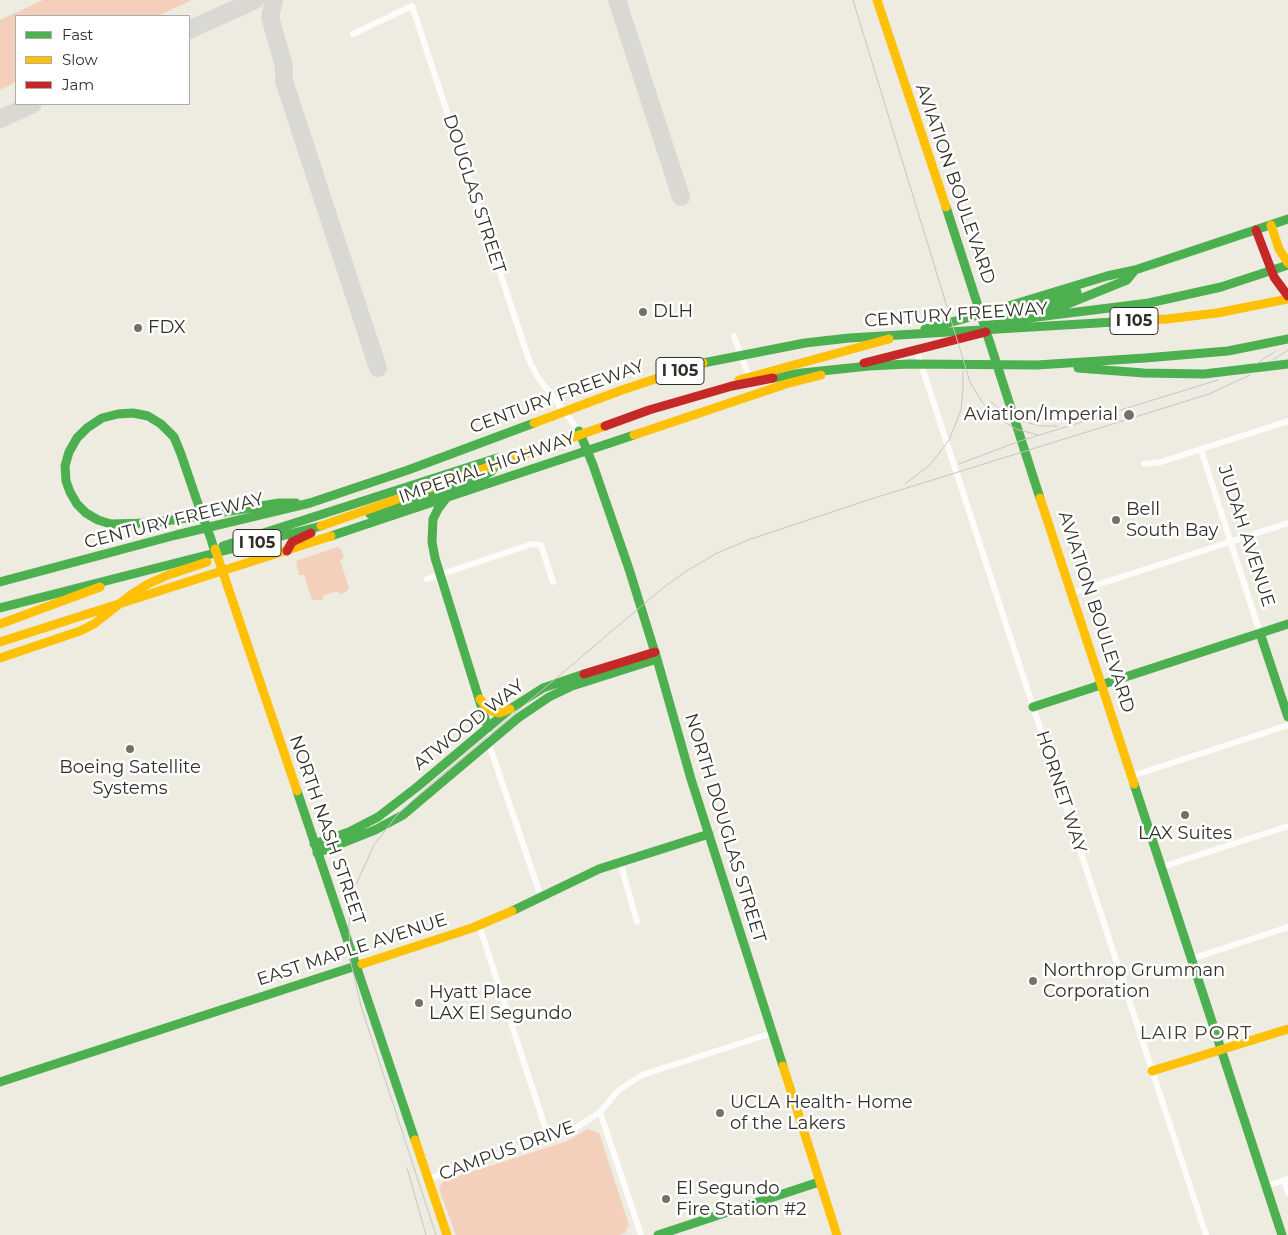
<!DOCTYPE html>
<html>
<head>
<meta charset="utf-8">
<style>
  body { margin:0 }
  #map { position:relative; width:1288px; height:1235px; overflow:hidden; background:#eeece1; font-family:Montserrat,sans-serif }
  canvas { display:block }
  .legend { position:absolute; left:15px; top:15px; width:175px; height:90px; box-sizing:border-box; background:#fff; border:1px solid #adaca9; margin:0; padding:6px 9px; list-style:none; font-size:15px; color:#313028 }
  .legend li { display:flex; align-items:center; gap:10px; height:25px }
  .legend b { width:25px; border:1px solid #adaca9 }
</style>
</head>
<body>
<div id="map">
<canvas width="1288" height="1235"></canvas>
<ul class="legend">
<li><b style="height:6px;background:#4caf50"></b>Fast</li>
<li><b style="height:6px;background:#ffc107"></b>Slow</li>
<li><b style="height:6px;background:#c62828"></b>Jam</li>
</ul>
</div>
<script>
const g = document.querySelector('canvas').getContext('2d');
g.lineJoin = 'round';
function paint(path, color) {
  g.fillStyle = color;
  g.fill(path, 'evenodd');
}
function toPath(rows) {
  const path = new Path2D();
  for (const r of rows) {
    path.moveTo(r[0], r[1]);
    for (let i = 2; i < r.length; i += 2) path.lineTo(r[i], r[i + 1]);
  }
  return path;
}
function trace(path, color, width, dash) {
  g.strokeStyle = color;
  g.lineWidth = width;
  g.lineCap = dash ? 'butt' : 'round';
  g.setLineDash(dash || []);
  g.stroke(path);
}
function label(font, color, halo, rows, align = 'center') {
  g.font = font + ' Montserrat,sans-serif';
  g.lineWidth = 5;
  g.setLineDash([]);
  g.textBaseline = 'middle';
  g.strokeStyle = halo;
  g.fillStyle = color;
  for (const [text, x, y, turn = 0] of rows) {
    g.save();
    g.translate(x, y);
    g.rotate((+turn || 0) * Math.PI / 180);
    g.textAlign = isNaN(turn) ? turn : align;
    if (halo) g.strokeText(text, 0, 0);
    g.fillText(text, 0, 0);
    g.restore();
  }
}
paint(toPath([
  [43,0,192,0,158,16,16,16,16,82,0,90,0,20],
  [337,547,341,549,344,558,340,560,349,588,344,593,339,594,338,591,322,596,323,600,312,600,304,575,299,575,296,561],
  [588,1129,599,1133,629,1225,625,1233,619,1235,456,1235,439,1189,443,1181,565,1142]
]), '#f4cfbc');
trace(toPath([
  [274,0,270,17,284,66,284,81,378,368],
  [617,0,681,197],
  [189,30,255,0],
  [0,119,33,104]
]), '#dad8d2', 18);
trace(toPath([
  [353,34,412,6,529,360,537,376,579,431],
  [734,336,749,377],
  [916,349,1206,1235],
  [1201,450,1260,633],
  [1144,464,1161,462,1288,421],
  [427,579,532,544,541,545,553,582],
  [1072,593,1288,523],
  [488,728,491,750,541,897],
  [1132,776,1288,725],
  [620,862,637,922],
  [1162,867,1288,826],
  [479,925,549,1139],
  [1191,959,1288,927],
  [600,1112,641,1235],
  [428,1179,573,1130,600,1112,619,1090,642,1075,772,1033],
  [1284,1180,1288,1193],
  [1266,1186,1288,1179]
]), '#fcfcfa', 6);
trace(toPath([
  [946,207,1040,498],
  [1045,313,1127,280,1135,270],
  [1005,321,1149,303,1221,287,1288,265],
  [925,329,982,314,1107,276,1135,270,1288,219],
  [986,331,991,324,1077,292],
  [703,363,805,343,849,338,1114,322],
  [1078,368,1144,373,1204,374,1288,364],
  [773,378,802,373,869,366,909,364,1037,365,1145,358,1228,351,1288,339],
  [579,431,593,465,629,569,657,659,691,779,783,1066],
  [471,479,453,489,438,509,433,519,432,542,435,558,488,728],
  [370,514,481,478,492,471,497,461],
  [331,536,634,435],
  [223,546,497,458],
  [214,549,211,539,196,498,181,454,174,437,161,424,148,416,133,413,118,414,102,418,87,428,77,438,69,452,65,466,66,481,70,492,77,504,86,513,98,520,111,524,151,523,193,517,243,509,279,503,296,503],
  [0,582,176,535,310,503,408,470,534,423],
  [0,608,321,526],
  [1260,633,1288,717],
  [1033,707,1288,624],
  [1134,784,1282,1235],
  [297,791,415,1140],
  [314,844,349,832,378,817,417,787,510,709,543,688,584,674],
  [317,853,375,830,403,815,518,718,549,697,572,686,657,659],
  [512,911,599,869,709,834],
  [0,1082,362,964],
  [658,1235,819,1182]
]), '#4caf50', 9);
trace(toPath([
  [877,0,946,207],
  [1271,225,1279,249,1288,263],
  [1114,322,1167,319,1217,313,1288,299],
  [739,380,889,339],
  [534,423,622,390,703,363],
  [634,435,786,384,821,375],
  [1040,498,1134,784],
  [321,526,605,426],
  [215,549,297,791],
  [0,624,100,587],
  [0,642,331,536],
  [0,658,80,631,94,624,132,594,148,584,168,575,207,562],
  [480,699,487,708,492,711,499,713,510,709],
  [362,964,472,928,512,911],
  [783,1066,837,1235],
  [1152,1071,1288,1029],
  [415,1140,447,1235]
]), '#ffc107', 9);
trace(toPath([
  [1256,230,1274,277,1288,296],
  [864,363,986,332],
  [605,426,649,410,732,386,773,378],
  [287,551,292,542,311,533],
  [584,674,655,652]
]), '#c62828', 9);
trace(toPath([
  [853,0,970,382,982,402,996,417,1016,429,1038,435],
  [1273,360,1288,350],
  [1256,364,1276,351],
  [991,402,1003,412,1021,421,1041,426,1057,426],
  [959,464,1020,441,1218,380],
  [905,484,930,465,949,440,961,410,963,389,963,371],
  [407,1168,426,1235],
  [436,1235,361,1006,350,959,349,923,355,887,374,845,397,815,424,790,664,587,685,572,717,553,751,539,868,500,1209,394,1250,375]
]), '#c5c5c2', 1);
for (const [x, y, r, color] of [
  [643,312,5,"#737269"],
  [138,328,5,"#737269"],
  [1129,415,6,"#737269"],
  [1116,520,5,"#737269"],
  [130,749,5,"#737269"],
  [1185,815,5,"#737269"],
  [1033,981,5,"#737269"],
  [419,1003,5,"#737269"],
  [720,1113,5,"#737269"],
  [666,1199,5,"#737269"]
]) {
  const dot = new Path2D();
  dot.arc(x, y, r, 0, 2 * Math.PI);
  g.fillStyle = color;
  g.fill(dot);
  trace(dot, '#fff', 2);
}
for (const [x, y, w] of [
  [1134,321,48],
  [680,371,48],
  [257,543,48]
]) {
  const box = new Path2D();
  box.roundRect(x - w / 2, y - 13.5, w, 27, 4);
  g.fillStyle = '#fff';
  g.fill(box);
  trace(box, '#313028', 1);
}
label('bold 16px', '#313028', null, [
  ["I 105",1134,321],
  ["I 105",680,371],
  ["I 105",257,543]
]);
label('18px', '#313028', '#fff', [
  ["AVIATION BOULEVARD",955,184,71],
  ["DOUGLAS STREET",474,194,72],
  ["CENTURY FREEWAY",956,315,-4],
  ["CENTURY FREEWAY",557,397,-20],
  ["IMPERIAL HIGHWAY",487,468,-19],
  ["CENTURY FREEWAY",174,521,-14],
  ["JUDAH AVENUE",1246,536,72],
  ["AVIATION BOULEVARD",1096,612,72],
  ["ATWOOD WAY",469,725,-38],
  ["HORNET WAY",1061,792,72],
  ["NORTH DOUGLAS STREET",725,828,73],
  ["NORTH NASH STREET",327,830,71],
  ["EAST MAPLE AVENUE",352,950,-18],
  ["CAMPUS DRIVE",507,1151,-20]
]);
label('18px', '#313028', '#fff', [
  ["DLH",653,312],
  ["FDX",148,328],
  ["Aviation/Imperial",1118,415,"right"],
  ["Bell",1126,510],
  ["South Bay",1126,531],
  ["Boeing Satellite",130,768,"center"],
  ["Systems",130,789,"center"],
  ["LAX Suites",1185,834,"center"],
  ["Northrop Grumman",1043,971],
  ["Corporation",1043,992],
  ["Hyatt Place",429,993],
  ["LAX El Segundo",429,1014],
  ["UCLA Health- Home",730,1103],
  ["of the Lakers",730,1124],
  ["El Segundo",676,1189],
  ["Fire Station #2",676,1210]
], 'left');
g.letterSpacing = '1px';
label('19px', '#444131', '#fff', [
  ["LAIR PORT",1196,1033]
]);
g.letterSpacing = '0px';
</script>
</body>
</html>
